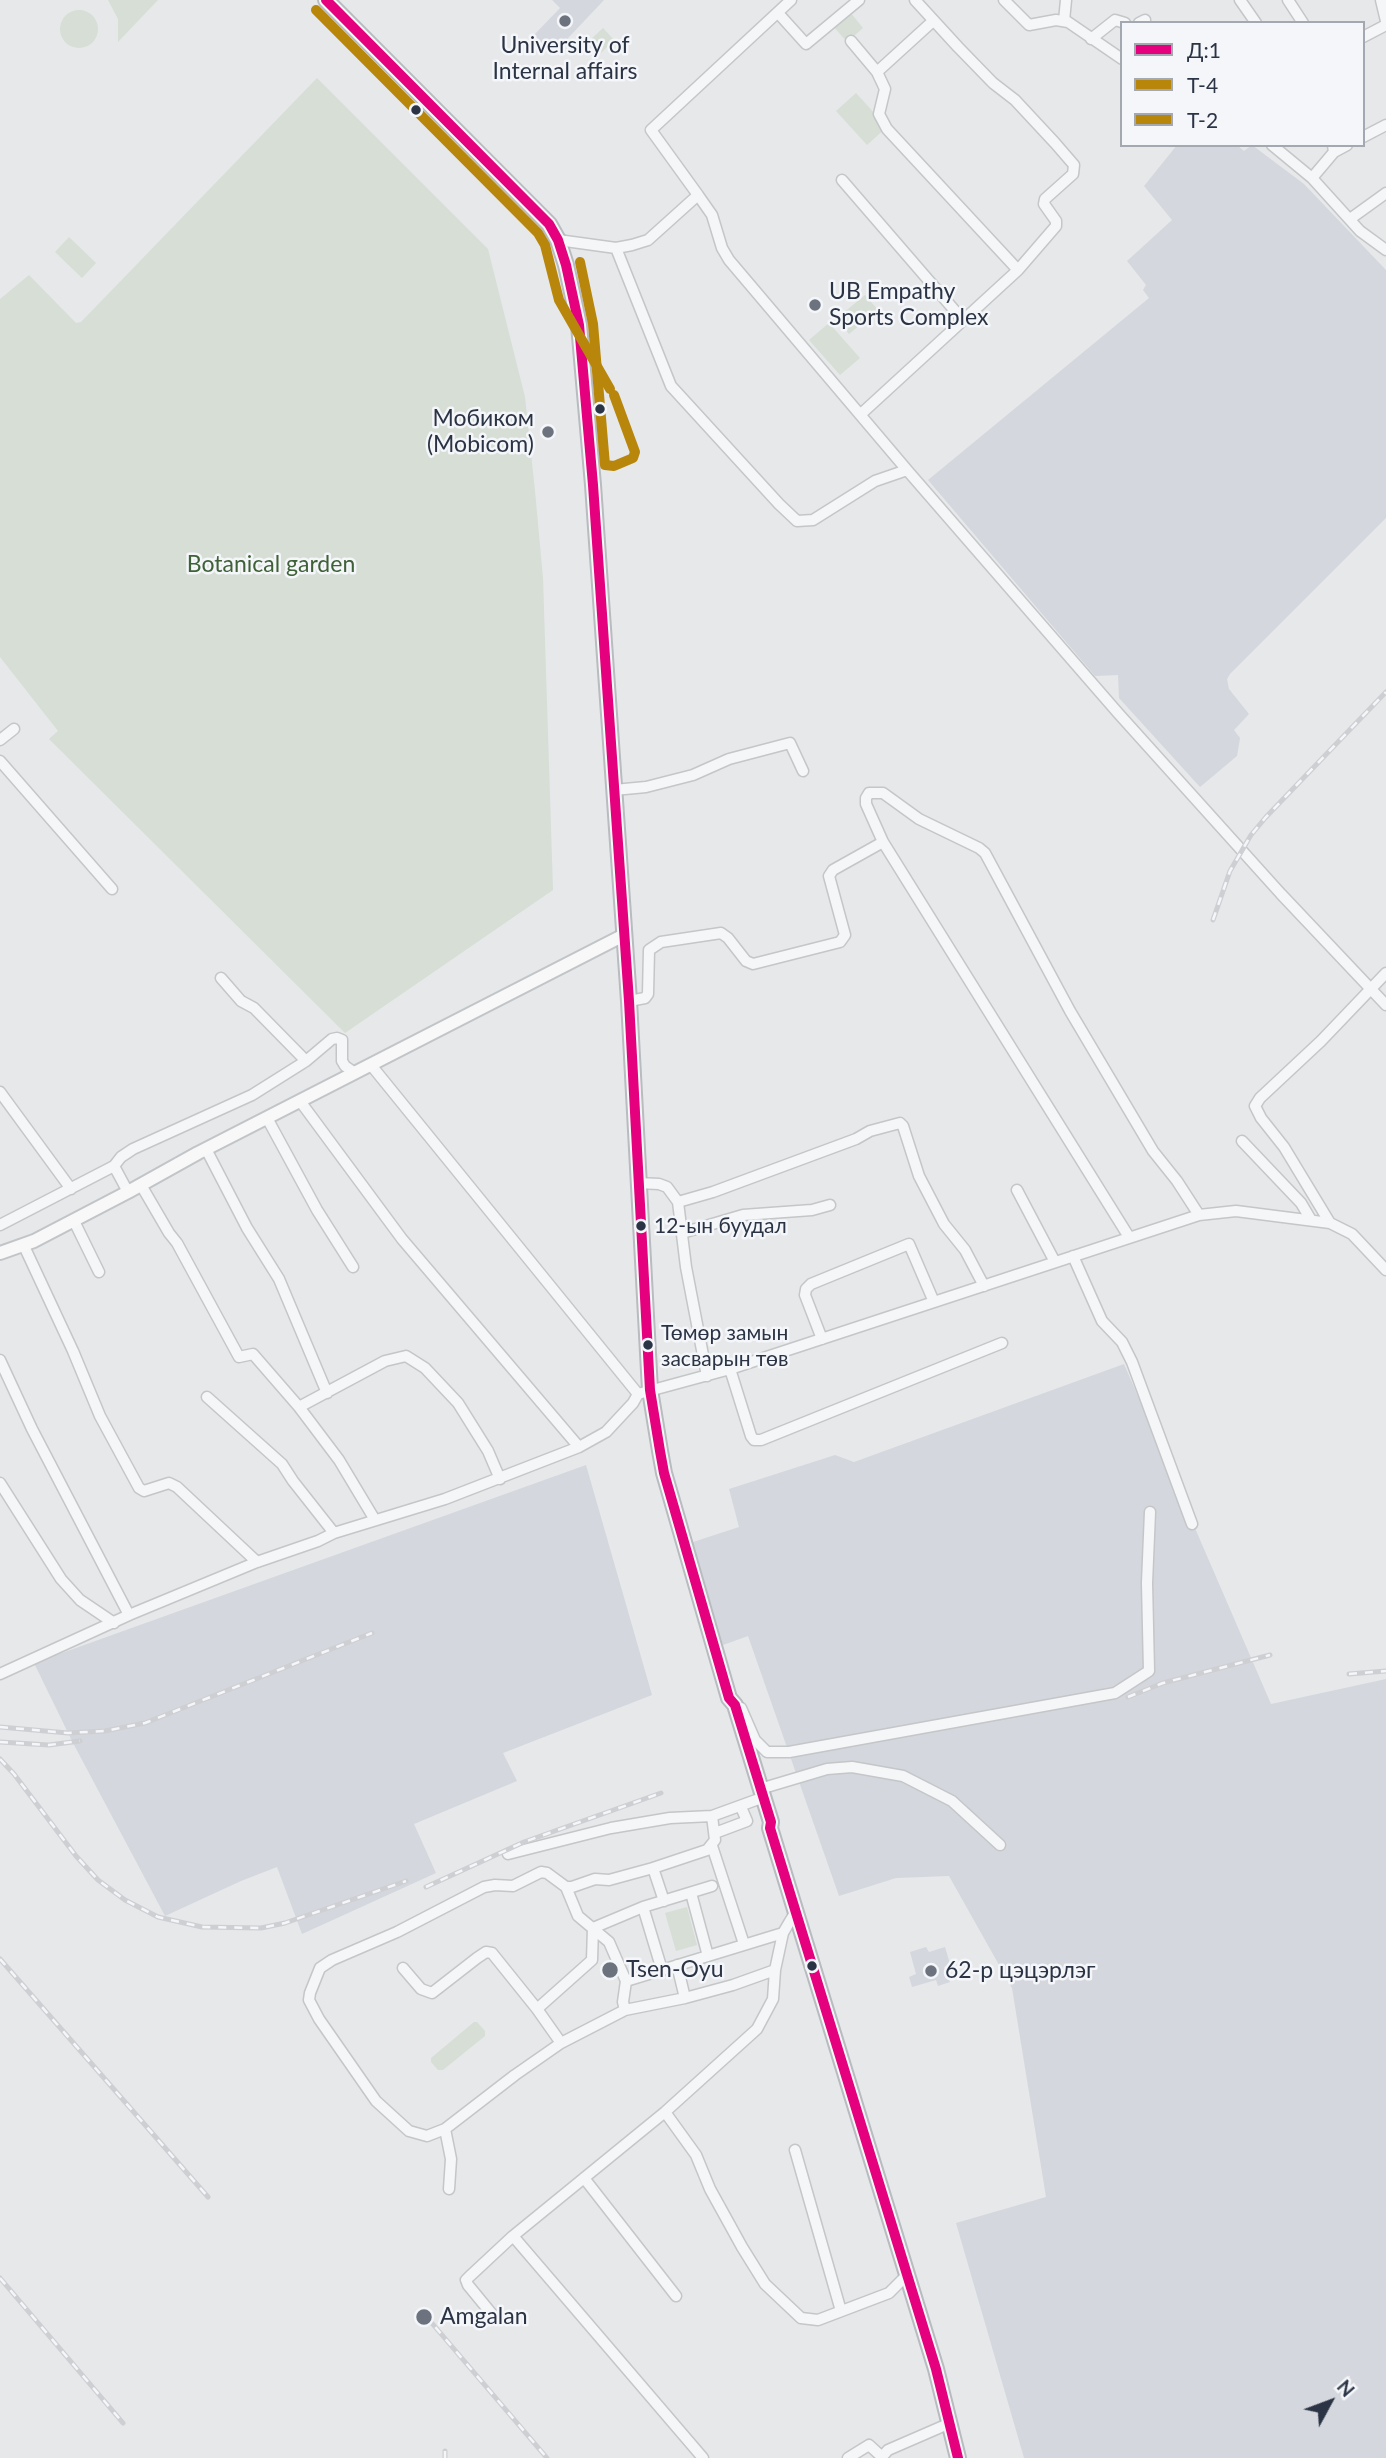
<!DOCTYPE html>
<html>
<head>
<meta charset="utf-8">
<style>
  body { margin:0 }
  #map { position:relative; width:1386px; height:2458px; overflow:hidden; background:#e6e8ea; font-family:Lato,sans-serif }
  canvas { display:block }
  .legend { position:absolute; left:1120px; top:21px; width:245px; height:126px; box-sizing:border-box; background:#f4f6f9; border:2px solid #a4a8b1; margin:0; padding:9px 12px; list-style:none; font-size:21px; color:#2b3445 }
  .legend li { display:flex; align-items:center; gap:14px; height:35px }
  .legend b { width:35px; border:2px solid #a4a8b1 }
  .north { position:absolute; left:1295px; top:2367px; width:70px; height:70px; -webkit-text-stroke:5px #f4f6f9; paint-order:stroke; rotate:49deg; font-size:19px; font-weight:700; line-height:28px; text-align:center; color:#2b3445 }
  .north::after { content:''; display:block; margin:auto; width:24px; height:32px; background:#2b3445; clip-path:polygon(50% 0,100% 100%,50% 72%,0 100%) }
</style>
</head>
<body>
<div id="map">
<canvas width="1386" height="2458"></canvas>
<ul class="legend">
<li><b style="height:9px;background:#e5007d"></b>Д:1</li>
<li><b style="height:9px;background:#b8860b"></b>Т-4</li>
<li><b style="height:9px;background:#b8860b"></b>Т-2</li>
</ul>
<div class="north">N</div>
</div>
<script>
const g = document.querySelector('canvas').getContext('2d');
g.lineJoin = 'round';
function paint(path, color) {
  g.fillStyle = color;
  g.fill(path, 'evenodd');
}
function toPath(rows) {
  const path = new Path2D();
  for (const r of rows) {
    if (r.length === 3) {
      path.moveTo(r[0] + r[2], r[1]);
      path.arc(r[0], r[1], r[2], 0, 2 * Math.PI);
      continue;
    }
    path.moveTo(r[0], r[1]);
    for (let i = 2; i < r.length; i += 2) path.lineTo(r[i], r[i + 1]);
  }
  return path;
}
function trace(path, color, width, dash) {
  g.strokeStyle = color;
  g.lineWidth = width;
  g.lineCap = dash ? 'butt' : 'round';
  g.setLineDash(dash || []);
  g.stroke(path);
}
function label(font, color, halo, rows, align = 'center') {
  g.font = font + ' Lato,sans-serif';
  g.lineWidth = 5;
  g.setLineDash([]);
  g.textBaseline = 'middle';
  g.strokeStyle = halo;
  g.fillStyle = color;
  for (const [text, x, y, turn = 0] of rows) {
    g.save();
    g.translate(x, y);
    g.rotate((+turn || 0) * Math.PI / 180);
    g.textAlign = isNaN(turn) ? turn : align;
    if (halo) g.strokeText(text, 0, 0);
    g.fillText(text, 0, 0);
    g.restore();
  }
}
paint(toPath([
  [552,0,604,0,553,54,534,35,560,8],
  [1177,145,1237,145,1244,151,1252,145,1304,184,1386,270,1386,518,1230,674,1227,679,1229,689,1249,714,1234,730,1240,738,1237,756,1200,787,1119,698,1118,675,1095,676,928,480,1149,298,1143,290,1146,285,1127,261,1172,220,1144,186],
  [1124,1364,1271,1704,1386,1679,1386,2458,1024,2458,956,2223,1046,2197,1012,1988,949,1876,896,1878,839,1896,748,1636,723,1645,690,1543,739,1527,729,1489,835,1455,854,1462],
  [586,1465,652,1695,503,1753,517,1781,414,1824,436,1873,302,1934,277,1867,241,1881,165,1916,73,1743,34,1663],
  [926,1947,929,1952,945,1947,950,1964,944,1967,950,1982,938,1986,936,1980,912,1987,909,1977,916,1974,910,1952]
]), '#d4d7dd');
paint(toPath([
  [108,0,158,0,118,42,118,19],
  [79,29,19],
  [850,12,863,28,847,42,833,26],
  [603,28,614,40,601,53,589,41],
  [317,78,488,249,525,397,535,491,543,578,553,890,345,1033,49,739,58,731,0,657,0,299,29,275,76,323,81,322],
  [856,93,887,127,867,145,836,111],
  [69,237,96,263,82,278,55,252],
  [865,295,878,310,849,334,836,319],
  [829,323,860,358,840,375,809,340],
  [687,1907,697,1945,676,1951,665,1913],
  [474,2022,477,2022,485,2031,485,2036,443,2070,438,2070,431,2062,431,2058]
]), '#d6ded6');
const minor = toPath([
  [1004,0,1029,25,1056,20,1068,22,1122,59],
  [1240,0,1256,23],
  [1288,0,1303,23],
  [1381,0,1386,21],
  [778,13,806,44,859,0],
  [1064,21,1066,0],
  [1139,23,1145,20],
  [1363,37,1386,25],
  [1091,39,1115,20,1125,23],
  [851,41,877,72,885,89,879,114,887,129,1018,270],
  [877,72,933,21],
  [1363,137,1386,125],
  [1272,145,1312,178,1360,231,1386,250],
  [1334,152,1347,145],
  [1312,178,1334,152,1333,145],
  [842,180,962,319],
  [698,195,712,215,722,248,729,260,907,470],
  [1350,219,1386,193],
  [558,240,616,248,632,245,648,240,698,195,651,130,791,0],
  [616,248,671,386,779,504,797,521,813,520,875,481,907,470,1118,713,1281,894,1386,1005],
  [861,414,1018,270,1056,226,1056,221,1044,204,1045,199,1073,174,1074,165,1055,143,1015,100,993,83,958,47,915,0],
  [0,740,14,729],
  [0,761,112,889],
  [614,790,646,787,693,775,729,759,790,743,803,771],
  [221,978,241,1001,254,1008,306,1061],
  [629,1001,645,998,648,994,649,950,661,942,721,933,728,938,746,961,753,964,840,942,845,935,829,876,833,870,883,842],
  [371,1065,638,1394,730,1369,1199,1215,1236,1211,1330,1223,1352,1234,1386,1270],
  [0,1092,71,1189],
  [300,1101,402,1239,579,1447],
  [267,1118,317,1210,353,1267],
  [1242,1141,1301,1203,1311,1220],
  [206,1149,247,1228,279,1279,327,1393],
  [114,1166,128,1192],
  [637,1183,659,1184,667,1187,678,1202,686,1267,707,1376],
  [141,1185,169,1233,177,1243,239,1357,253,1354,299,1407,339,1460,375,1520],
  [1017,1190,1055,1262],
  [678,1202,713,1192,856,1139,870,1131,900,1123,903,1126,919,1176,944,1224,965,1250,984,1286],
  [74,1221,99,1272],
  [1330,1223,1284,1147,1261,1118,1255,1106,1260,1098,1321,1041,1386,973],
  [0,1225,114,1166,121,1157,133,1149,252,1095,306,1061,332,1039,337,1038,342,1040,342,1061,345,1066,355,1073],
  [682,1233,743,1215,812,1210,830,1205],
  [1129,1237,883,842,866,804,866,798,869,793,883,793,919,819,979,848,985,853,1070,1011,1153,1151,1177,1181,1199,1215],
  [24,1246,73,1351,100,1416,139,1488,144,1491,169,1483,177,1487,257,1562],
  [1073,1256,1102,1321,1122,1342,1132,1362,1192,1524],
  [822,1339,805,1295,806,1289,811,1284,909,1244,934,1302],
  [0,1360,32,1429,129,1615],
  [730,1369,751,1436,754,1440,761,1440,1002,1343],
  [207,1397,282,1464,293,1481,334,1533],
  [299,1407,385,1361,406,1356,425,1368,458,1403,488,1451,500,1479],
  [0,1483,61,1579,80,1600,114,1623],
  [0,1674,129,1615,257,1562,318,1541,334,1533,445,1499,579,1447,606,1432,633,1403,638,1394],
  [741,1708,755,1740,767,1752,789,1752,1115,1693,1149,1671,1147,1583,1150,1512],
  [760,1789,827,1769,852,1767,903,1776,952,1801,1000,1845],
  [756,1800,712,1816,715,1840,707,1850,653,1868,609,1880,595,1879,572,1887,566,1887,547,1873,541,1872,513,1886,495,1885,484,1887,397,1932,332,1960,320,1968,310,1993,309,2000,319,2019,376,2101,409,2131,427,2136,445,2129,515,2075,561,2043,625,2010,623,2002,626,1981,783,1933],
  [715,1833,747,1821,741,1807],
  [712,1846,744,1944],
  [508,1854,611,1828,670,1818,712,1816],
  [653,1868,664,1901],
  [566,1887,578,1916,609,1942,626,1981],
  [691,1893,708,1956],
  [643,1907,662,1970],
  [403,1968,421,1989,432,1993,477,1958,486,1952,492,1953,537,2009],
  [685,1998,733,1985,775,1970],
  [625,2010,685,1998,677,1965],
  [561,2043,537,2009,592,1960,593,1928,643,1907,712,1886],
  [665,2112,696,2155,710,2189,742,2247,765,2284,801,2318,818,2320,889,2293,906,2276],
  [445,2129,451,2159,449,2189],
  [795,2150,841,2311],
  [584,2178,676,2296],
  [513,2236,703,2458],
  [491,2313,468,2285,466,2280,469,2277,513,2236,665,2112,757,2029,773,1999,775,1970,783,1933,796,1911],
  [848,2458,869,2445,881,2456],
  [881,2458,888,2450,948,2424]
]);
const major = toPath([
  [0,1253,34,1241,128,1192,198,1153,624,935]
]);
const highway = toPath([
  [326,0,549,224,558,240,566,265,579,325,593,485,629,1001,650,1390,660,1451,664,1473,729,1698,735,1705,771,1822,770,1828,936,2369,958,2458]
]);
trace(minor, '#c4c6c8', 13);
trace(major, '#c2c5c8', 16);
trace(highway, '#b8bbbf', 18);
trace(minor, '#f5f6f7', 10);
trace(major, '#f8f8f8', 12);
trace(highway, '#f8f8f8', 14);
const rail = toPath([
  [1213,920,1230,871,1251,835,1266,817,1386,692],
  [1349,1674,1386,1671],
  [1128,1697,1163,1683,1270,1655],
  [0,1727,68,1733,105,1731,145,1723,372,1633],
  [0,1742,49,1745,80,1741],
  [0,1759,14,1774,76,1856,98,1880,125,1900,158,1917,202,1927,261,1928,285,1923,406,1881],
  [426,1887,524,1842,661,1793],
  [0,1959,208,2197],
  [0,2278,123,2423],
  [425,2315,547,2458],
  [445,2451,445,2458]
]);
trace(rail, '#cecfd2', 5);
trace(rail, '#f4f6f9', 2.5, [8]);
trace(toPath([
  [326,0,549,224,558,240,566,265,579,325,593,485,629,1001,650,1390,660,1451,664,1473,729,1698,735,1705,771,1822,770,1828,936,2369,958,2458]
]), '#e5007d', 10);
trace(toPath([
  [316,10,538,233,545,245,559,300,610,389]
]), '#b8860b', 10);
trace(toPath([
  [580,262,593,324,605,465,614,466,633,458,635,452,614,395]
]), '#b8860b', 10);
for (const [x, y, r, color] of [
  [565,21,7,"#6c737f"],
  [416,110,6,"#2b3445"],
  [815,305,7,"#6c737f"],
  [600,409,6,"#2b3445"],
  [548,432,7,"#6c737f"],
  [641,1226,6,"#2b3445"],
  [648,1345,6,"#2b3445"],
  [812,1966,6,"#2b3445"],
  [610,1970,9,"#6c737f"],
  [931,1971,7,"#6c737f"],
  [424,2317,9,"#6c737f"]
]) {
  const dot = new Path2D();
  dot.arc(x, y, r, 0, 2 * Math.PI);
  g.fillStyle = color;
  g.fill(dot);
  trace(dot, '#f4f6f9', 2.5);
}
label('21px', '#2b3445', '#f4f6f9', [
  ["12-ын буудал",654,1226],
  ["Төмөр замын",661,1333],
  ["засварын төв",661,1359]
], 'left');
label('23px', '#2b3445', '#f4f6f9', [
  ["University of",565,46,"center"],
  ["Internal affairs",565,72,"center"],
  ["UB Empathy",829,292],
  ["Sports Complex",829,318],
  ["Мобиком",534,419,"right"],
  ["(Mobicom)",534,445,"right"],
  ["Tsen-Oyu",626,1970],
  ["62-р цэцэрлэг",945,1971],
  ["Amgalan",440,2317]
], 'left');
label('23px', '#3f6138', '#f4f6f9', [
  ["Botanical garden",271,565]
]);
</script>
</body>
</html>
